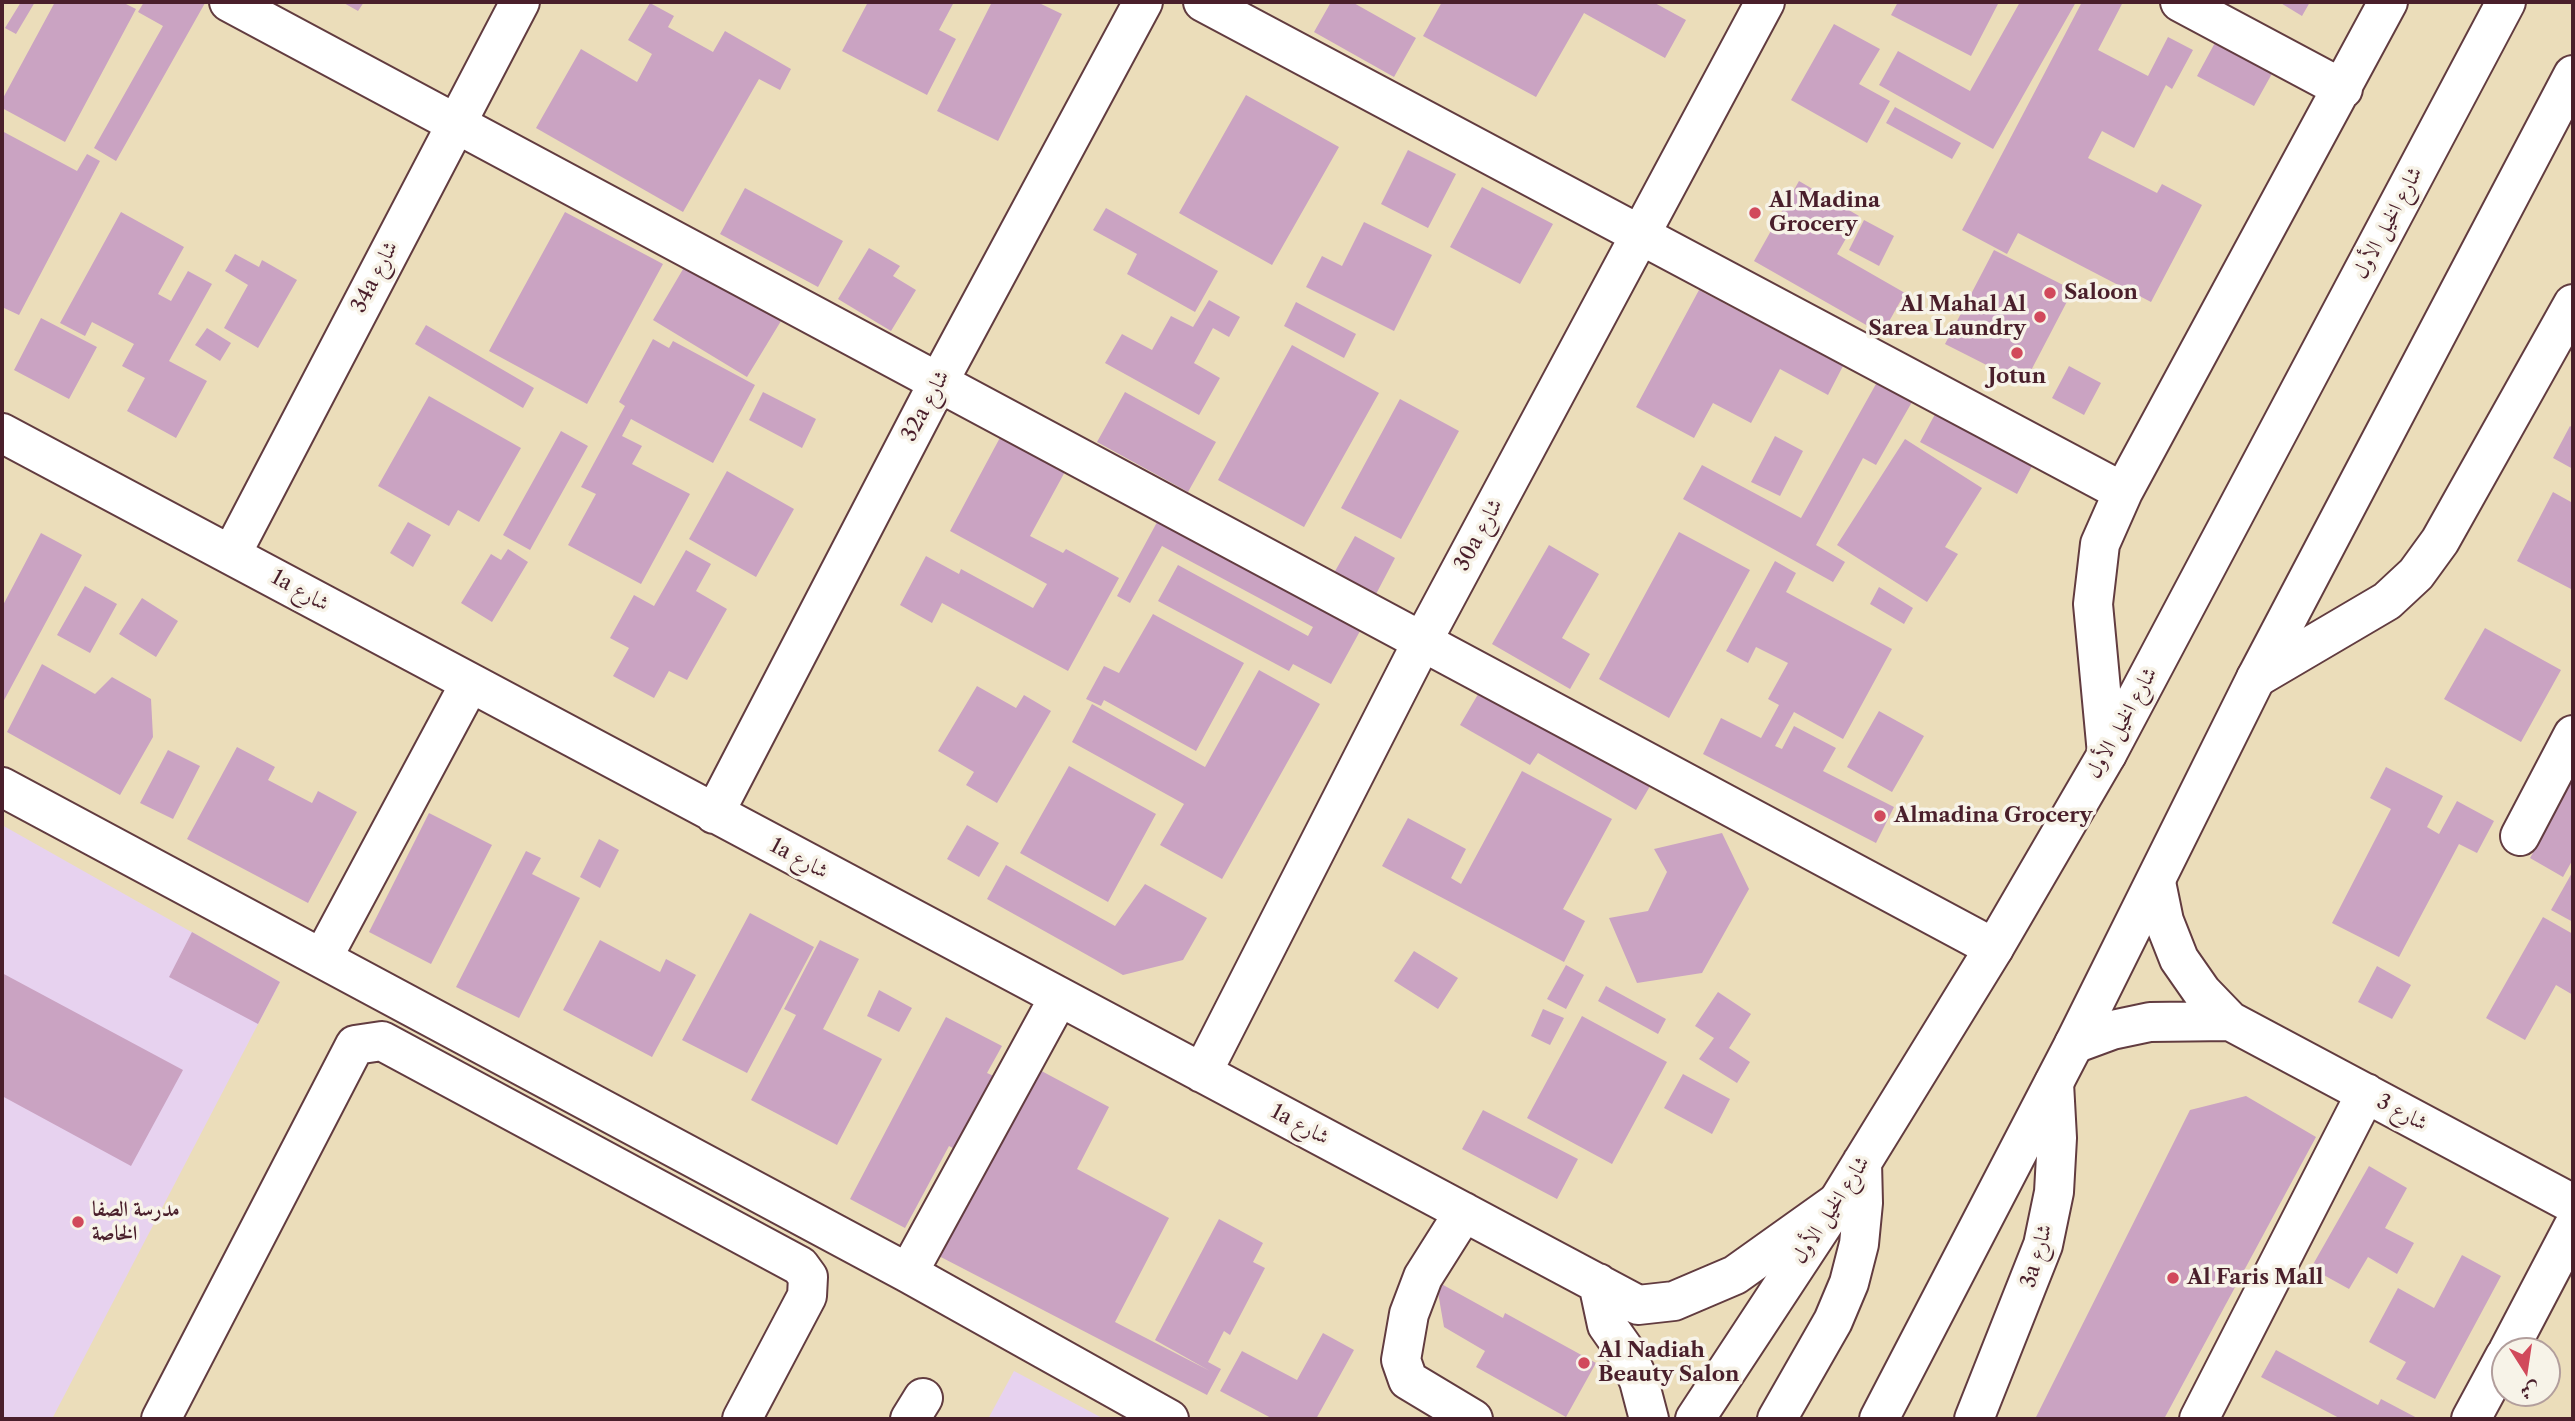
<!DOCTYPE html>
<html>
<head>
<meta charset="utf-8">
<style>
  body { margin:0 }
  #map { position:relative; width:2575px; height:1421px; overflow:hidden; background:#ebddba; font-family:"Libre Caslon Text",Amiri,serif }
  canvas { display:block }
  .frame { position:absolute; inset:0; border:4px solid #4a1f2b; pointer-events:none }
  .north { position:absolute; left:2491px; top:1337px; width:70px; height:70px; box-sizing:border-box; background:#f7f3e8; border:2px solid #b29e9c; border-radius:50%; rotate:168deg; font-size:19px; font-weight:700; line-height:28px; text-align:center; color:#4a1f2b }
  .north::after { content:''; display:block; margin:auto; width:24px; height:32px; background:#d1495b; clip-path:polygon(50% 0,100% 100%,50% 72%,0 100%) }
</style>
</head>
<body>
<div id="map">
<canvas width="2575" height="1421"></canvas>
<div class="frame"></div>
<div class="north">ش</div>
</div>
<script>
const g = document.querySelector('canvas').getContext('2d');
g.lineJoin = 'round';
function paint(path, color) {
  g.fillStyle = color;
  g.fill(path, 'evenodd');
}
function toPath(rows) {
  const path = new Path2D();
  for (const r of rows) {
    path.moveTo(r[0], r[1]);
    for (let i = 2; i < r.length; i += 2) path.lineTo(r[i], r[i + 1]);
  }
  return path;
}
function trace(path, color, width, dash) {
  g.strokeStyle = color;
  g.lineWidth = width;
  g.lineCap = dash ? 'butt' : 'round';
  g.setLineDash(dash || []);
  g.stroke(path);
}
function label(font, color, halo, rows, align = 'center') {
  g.font = font + ' "Libre Caslon Text",Amiri,serif';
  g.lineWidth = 7;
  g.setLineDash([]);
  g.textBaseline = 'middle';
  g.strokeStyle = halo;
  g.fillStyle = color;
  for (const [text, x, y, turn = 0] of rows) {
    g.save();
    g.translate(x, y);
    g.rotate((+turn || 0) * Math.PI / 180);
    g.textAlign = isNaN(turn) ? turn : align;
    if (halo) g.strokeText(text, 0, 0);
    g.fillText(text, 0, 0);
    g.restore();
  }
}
paint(toPath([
  [2,825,280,982,52,1419,2,1419],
  [1014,1371,1104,1419,988,1419]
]), '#e7d2ef');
paint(toPath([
  [21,2,35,2,16,34,5,28],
  [55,2,122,2,136,9,65,142,2,108,2,100],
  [144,2,205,3,116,161,94,148,163,26,138,12],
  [342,2,364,2,358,11],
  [868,2,954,2,939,30,956,39,927,95,842,51],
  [992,2,1037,2,1062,14,998,141,937,111],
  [1331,2,1352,2,1416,38,1394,77,1314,32],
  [1442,2,1653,2,1686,20,1665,58,1584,13,1536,97,1423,36],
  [1898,2,1999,2,1971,56,1891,15],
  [2020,2,2076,2,1993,149,1879,85,1898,51,1970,91],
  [2082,2,2123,2,2098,50,2148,76,2168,37,2193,50,2172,89,2166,85,2134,148,2102,131,2088,158,2157,193,2162,184,2202,205,2151,302,2018,233,2007,254,1962,230],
  [2279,2,2310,2,2302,16],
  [650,3,674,16,668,27,713,52,725,31,791,69,780,90,759,79,683,212,536,128,581,49,637,82,652,54,628,40],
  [1834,24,1880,49,1859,84,1890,101,1867,143,1791,100],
  [2217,39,2274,70,2254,106,2197,76],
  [1246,95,1339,147,1272,265,1179,213],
  [1895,107,1961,143,1952,159,1886,123],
  [2,131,77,171,87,154,100,161,19,315,2,307],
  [1408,150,1456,174,1428,228,1381,204],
  [1799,181,1859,216,1837,254,1905,293,1882,334,1754,261],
  [1482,187,1553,224,1520,284,1450,247],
  [745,188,843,241,818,287,720,234],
  [1106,208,1218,271,1195,312,1127,274,1137,254,1093,230],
  [121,212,184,247,158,294,171,301,188,271,212,284,169,361,207,381,176,438,127,411,145,378,122,366,134,344,92,322,85,336,60,323],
  [565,212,663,264,587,404,489,351],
  [1864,220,1894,236,1879,266,1849,250],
  [1364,222,1432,255,1394,331,1306,287,1322,256,1342,266],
  [869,248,900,266,893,276,916,290,891,331,838,299],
  [1994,250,2073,290,2024,384,1945,344],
  [235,254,259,267,262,260,297,280,258,348,224,328,248,285,225,271],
  [689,259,784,316,747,377,653,320],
  [1699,290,1843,366,1828,395,1780,369,1751,423,1713,403,1694,438,1636,407],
  [1209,300,1240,317,1229,337,1213,328,1194,363,1220,378,1199,415,1105,363,1122,334,1152,350,1171,316,1193,327],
  [1296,302,1356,334,1344,358,1284,326],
  [41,318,97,347,69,399,14,370],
  [426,325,534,388,523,408,415,344],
  [207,328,231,343,220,361,195,345],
  [653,339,669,348,673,341,755,385,713,463,631,419,622,436,642,446,632,464,690,494,641,584,568,545,596,494,581,487,625,406,619,402],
  [1292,345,1379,393,1304,527,1218,480],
  [2069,366,2101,383,2084,415,2052,398],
  [1881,375,1916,395,1876,465,1863,458,1816,545,1845,562,1833,582,1683,499,1702,465,1801,518],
  [763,392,816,419,802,448,749,420],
  [1125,392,1216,442,1188,492,1097,442],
  [429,396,521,448,479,522,458,510,449,526,378,486],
  [1400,399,1459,431,1401,539,1341,508],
  [1940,405,2037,457,2017,494,1920,442],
  [2570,426,2573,428,2573,469,2553,458],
  [561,431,588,446,530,550,503,535],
  [1003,432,1067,468,1030,536,1063,553,1066,549,1119,578,1068,671,942,603,932,623,900,605,926,556,959,574,961,569,1033,608,1047,584,950,531],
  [1775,436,1803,451,1780,496,1751,482],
  [1905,439,1982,488,1945,547,1958,554,1927,602,1837,545],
  [727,471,794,509,756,577,689,539],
  [2553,492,2571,502,2573,499,2573,590,2517,561],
  [1162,513,1365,622,1331,684,1293,664,1289,671,1158,601,1178,565,1308,636,1313,627,1162,546,1130,603,1117,596],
  [408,522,431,535,413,567,390,553],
  [1679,532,1750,570,1669,718,1599,679],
  [41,533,82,555,2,704,2,607],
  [1355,536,1395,558,1375,596,1334,573],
  [1549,545,1599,574,1562,638,1590,654,1570,689,1492,644],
  [508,549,528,562,492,622,461,603,491,554,501,560],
  [686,550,711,564,696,591,727,609,687,680,669,671,654,698,613,676,629,648,610,638,634,595,654,606],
  [1775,561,1796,573,1786,592,1892,649,1843,739,1794,712,1775,746,1782,749,1794,726,1836,748,1823,771,1894,807,1876,843,1703,754,1721,718,1761,738,1779,705,1768,699,1788,663,1756,647,1748,663,1726,651],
  [85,586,117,604,90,653,57,635],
  [1879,587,1913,608,1904,624,1870,604],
  [142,598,178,621,156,657,119,634],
  [1153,614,1244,663,1196,751,1104,700,1101,706,1086,699,1104,666,1119,673],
  [2485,628,2561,670,2521,742,2444,699],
  [42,664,95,694,112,677,151,699,153,737,120,795,7,732],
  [1259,670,1320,704,1222,879,1160,845,1184,804,1072,742,1092,704,1205,767],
  [1487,679,1656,776,1636,810,1538,753,1530,765,1460,725],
  [977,686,1016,708,1024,695,1051,711,997,803,966,785,974,772,938,751],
  [1879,711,1924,736,1892,792,1847,767],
  [237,747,275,767,268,780,312,803,318,791,357,812,308,903,187,839],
  [168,750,200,766,173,819,140,803],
  [1069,766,1156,814,1108,902,1020,853],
  [2386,767,2443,796,2427,827,2439,834,2457,801,2494,821,2477,853,2459,844,2399,957,2332,923,2391,809,2370,798],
  [1522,771,1612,819,1563,909,1585,921,1564,962,1382,866,1408,818,1466,849,1451,878,1461,884],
  [2573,779,2573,859,2563,877,2530,858],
  [429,813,492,845,431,964,369,932],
  [967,825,999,843,979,877,947,859],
  [1722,833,1749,889,1702,973,1637,983,1609,918,1648,911,1667,872,1654,849],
  [599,839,619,850,600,888,580,877],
  [526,851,541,858,532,874,580,898,519,1018,456,987],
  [1006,865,1115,926,1145,884,1207,918,1183,960,1123,975,987,899],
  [2573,871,2573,922,2551,910],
  [750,913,814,947,747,1073,682,1040],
  [2543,917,2573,934,2573,995,2556,985,2525,1040,2486,1018],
  [192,932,280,982,258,1024,169,977],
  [600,940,660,972,666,959,696,975,652,1057,563,1010],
  [820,940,859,959,823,1029,882,1059,837,1145,751,1100,796,1015,784,1009],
  [1414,951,1458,978,1438,1009,1394,981],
  [1566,965,1584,975,1566,1009,1547,999],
  [2377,966,2411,985,2392,1019,2358,1002],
  [2,973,183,1070,131,1166,2,1096],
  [1606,986,1666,1019,1658,1034,1598,1001],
  [879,990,912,1008,899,1032,867,1016],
  [1718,992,1751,1014,1729,1048,1750,1062,1737,1083,1699,1059,1714,1038,1695,1026],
  [1543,1009,1564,1018,1550,1045,1531,1036],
  [1582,1016,1667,1062,1612,1164,1527,1118],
  [946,1017,1002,1046,987,1073,1005,1081,966,1155,949,1146,905,1228,850,1199],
  [1034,1067,1109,1107,1077,1169,1169,1218,1115,1322,1210,1371,1155,1340,1219,1219,1263,1243,1253,1262,1265,1268,1230,1335,1224,1331,1208,1362,1221,1369,1207,1395,935,1254],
  [1683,1074,1730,1099,1712,1134,1664,1108],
  [2246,1096,2316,1137,2164,1419,2035,1419,2190,1110],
  [1483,1110,1578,1159,1557,1199,1462,1149],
  [2369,1166,2407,1188,2385,1228,2414,1243,2397,1274,2368,1257,2349,1289,2311,1268],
  [2462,1255,2501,1276,2435,1399,2396,1379,2406,1362,2369,1342,2398,1288,2434,1308],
  [1436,1281,1503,1318,1505,1313,1596,1363,1566,1417,1476,1367,1485,1351,1444,1327],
  [1323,1333,1354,1350,1316,1419,1273,1419,1220,1391,1242,1351,1297,1380],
  [2276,1350,2378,1405,2381,1399,2419,1419,2341,1419,2261,1377]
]), '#caa3c2');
const minor = toPath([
  [229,2,1994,948],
  [1203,2,2123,492],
  [2180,2,2343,89],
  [2,433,1638,1305,1674,1301,1735,1275,1836,1203],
  [232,553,520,2],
  [2256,678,2387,601,2416,574,2440,541,2573,304],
  [2107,754,2093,604,2100,544,2123,492,2388,2],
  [2,787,908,1273,1169,1419],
  [714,814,939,381,1143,2],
  [2520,836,2573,735],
  [2156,882,2164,921,2179,959,2202,992,2230,1021,2573,1204],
  [323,957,470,683],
  [2074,1044,2112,1030,2150,1022,2230,1021],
  [1202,1073,1423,640,1765,2],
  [1464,1212,1423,1277,1409,1314,1401,1360,1408,1380,1473,1419],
  [908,1273,1059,997],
  [1598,1283,1607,1325,1626,1352,1639,1381,1649,1419],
  [2508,1351,2573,1227],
  [161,1419,355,1045,382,1041,800,1266,808,1277,807,1296,742,1419],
  [910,1419,923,1398],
  [1974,1419,2043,1245,2054,1192,2057,1138,2054,1083],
  [2199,1419,2366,1093],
  [2471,1419,2505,1356]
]);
const major = toPath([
  [1695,1419,1837,1203,1994,948,2107,754,2506,2],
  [1777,1419,1833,1321,1849,1283,1859,1244,1863,1203,1862,1162],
  [1879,1419,2074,1044,2256,678,2573,75]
]);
trace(minor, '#623c40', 42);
trace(major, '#623c40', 42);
trace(minor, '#fff', 38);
trace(major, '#fff', 38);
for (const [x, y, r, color] of [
  [1755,213,7,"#d1495b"],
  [2050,293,7,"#d1495b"],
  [2040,317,7,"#d1495b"],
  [2017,353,7,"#d1495b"],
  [1880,816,7,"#d1495b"],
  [78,1222,7,"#d1495b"],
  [2173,1278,7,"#d1495b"],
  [1584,1363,7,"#d1495b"]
]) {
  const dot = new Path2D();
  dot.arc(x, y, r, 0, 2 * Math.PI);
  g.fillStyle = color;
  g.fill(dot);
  trace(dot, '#f7f3e8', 2.5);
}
label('bold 21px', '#4a1f2b', '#f7f3e8', [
  ["Al Madina",1769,201],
  ["Grocery",1769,225],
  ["Saloon",2064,293],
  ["Al Mahal Al",2026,305,"right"],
  ["Sarea Laundry",2026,329,"right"],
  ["Jotun",2017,377,"center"],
  ["Almadina Grocery",1894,816],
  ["مدرسة الصفا",92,1210],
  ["الخاصة",92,1234],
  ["Al Faris Mall",2187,1278],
  ["Al Nadiah",1598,1351],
  ["Beauty Salon",1598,1375]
], 'left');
label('21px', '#4a1f2b', '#f7f3e8', [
  ["شارع الخيل الأول",2388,223,-62],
  ["34a شارع",375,277,-63],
  ["32a شارع",926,406,-62],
  ["30a شارع",1479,535,-62],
  ["1a شارع",300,591,29],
  ["شارع الخيل الأول",2122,723,-61],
  ["1a شارع",799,859,28],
  ["شارع 3",2402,1113,28],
  ["1a شارع",1300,1125,28],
  ["شارع الخيل الأول",1831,1210,-57],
  ["3a شارع",2037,1256,-74]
]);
</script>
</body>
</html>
